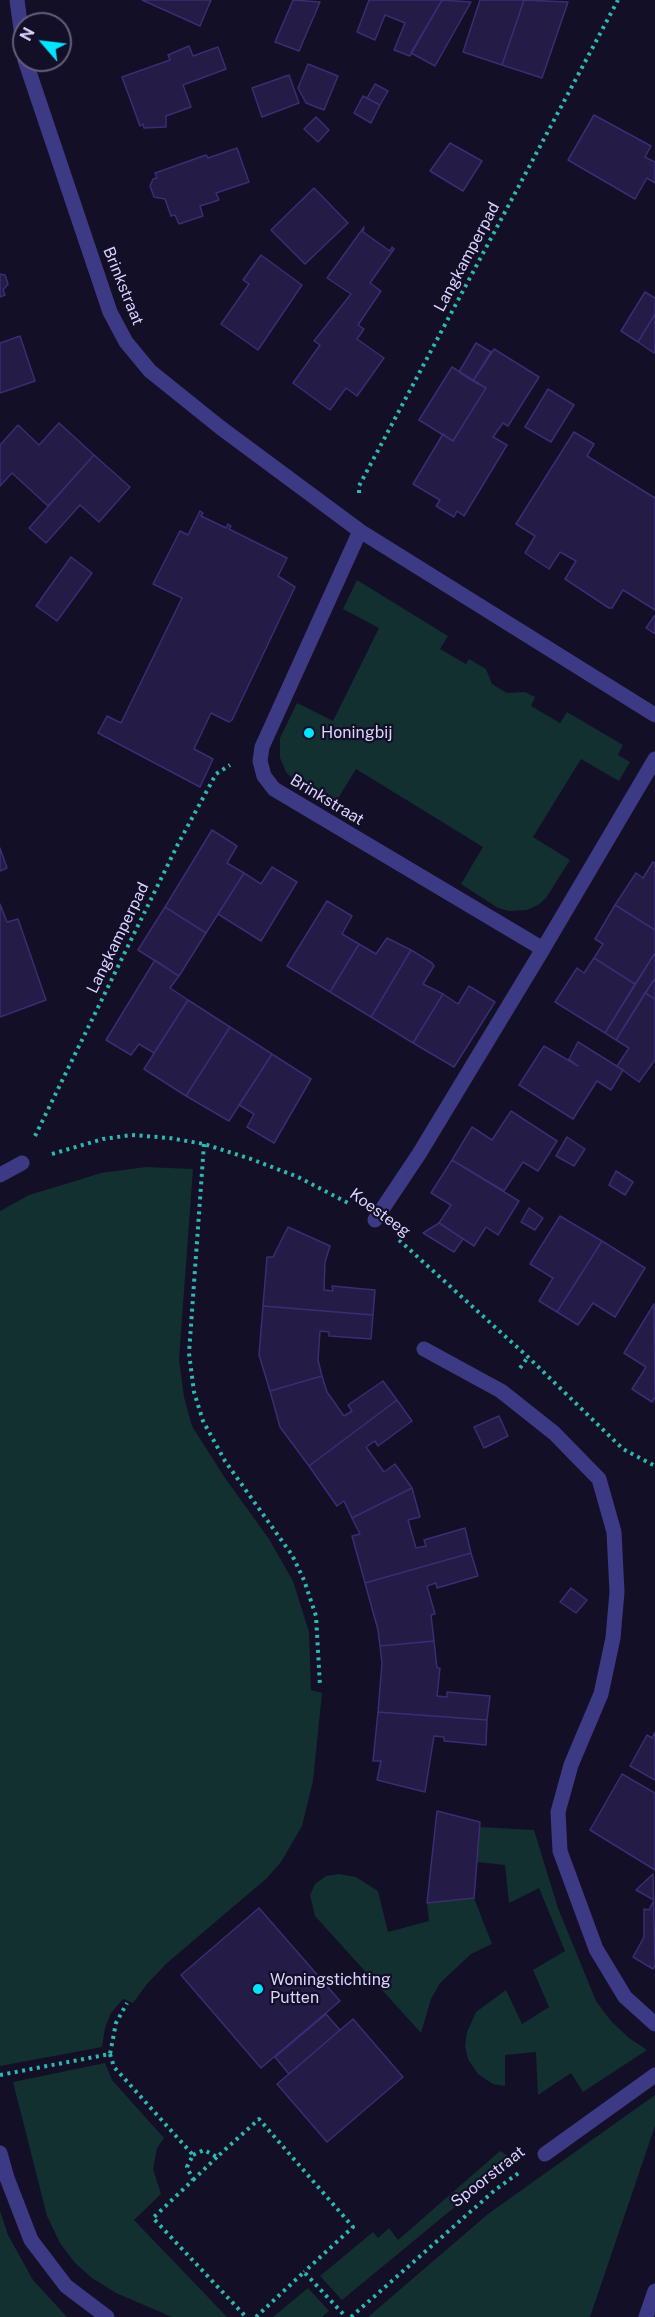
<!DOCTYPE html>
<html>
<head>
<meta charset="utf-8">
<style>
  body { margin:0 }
  #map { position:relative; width:655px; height:2317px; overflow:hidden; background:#130f26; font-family:"Public Sans",sans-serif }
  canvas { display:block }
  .north { position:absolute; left:12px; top:12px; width:60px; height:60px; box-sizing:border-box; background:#130f26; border:2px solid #625e7d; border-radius:50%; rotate:298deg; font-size:16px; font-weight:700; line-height:24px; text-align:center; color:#d9d4ff }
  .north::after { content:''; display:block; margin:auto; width:21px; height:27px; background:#00e5ff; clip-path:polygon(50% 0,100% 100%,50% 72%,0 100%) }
</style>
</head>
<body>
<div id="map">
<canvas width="655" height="2317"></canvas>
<div class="north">N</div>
</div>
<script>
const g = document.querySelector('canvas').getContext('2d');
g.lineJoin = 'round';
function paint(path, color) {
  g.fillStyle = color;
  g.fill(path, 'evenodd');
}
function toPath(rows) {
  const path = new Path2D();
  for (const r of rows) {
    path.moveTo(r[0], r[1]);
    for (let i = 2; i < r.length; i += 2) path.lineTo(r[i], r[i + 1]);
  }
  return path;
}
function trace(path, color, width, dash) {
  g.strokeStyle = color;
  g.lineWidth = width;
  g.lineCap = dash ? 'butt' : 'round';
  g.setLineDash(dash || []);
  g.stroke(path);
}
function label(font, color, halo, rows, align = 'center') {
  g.font = font + ' "Public Sans",sans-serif';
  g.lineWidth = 4.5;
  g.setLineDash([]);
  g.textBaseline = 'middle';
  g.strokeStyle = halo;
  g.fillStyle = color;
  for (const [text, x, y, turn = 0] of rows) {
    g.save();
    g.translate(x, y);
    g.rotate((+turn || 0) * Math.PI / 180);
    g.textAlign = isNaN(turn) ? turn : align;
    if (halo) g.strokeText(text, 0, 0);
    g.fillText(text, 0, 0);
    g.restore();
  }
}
paint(toPath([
  [357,580,448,636,440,649,466,664,469,659,486,669,492,684,507,693,525,692,535,697,531,706,560,723,567,712,623,745,618,755,630,762,619,781,581,759,533,837,570,860,546,898,538,905,527,910,509,911,498,908,461,884,483,847,356,769,334,805,296,782,286,772,280,758,280,738,297,703,333,721,379,628,343,609],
  [146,1167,193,1169,179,1359,184,1397,192,1426,225,1478,269,1539,293,1581,309,1632,311,1690,322,1693,313,1781,302,1826,281,1862,267,1878,167,1963,147,1984,133,2003,123,1999,111,2013,105,2028,102,2047,0,2066,0,1211,29,1195,59,1186,101,1173],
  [479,1827,534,1830,558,1908,596,2001,611,2021,629,2038,647,2050,583,2092,571,2073,538,2095,536,2052,505,2055,505,2086,493,2084,478,2074,468,2059,465,2046,467,2032,476,2012,506,1990,522,2024,549,2007,533,1970,565,1951,539,1888,509,1903,505,1865,477,1862],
  [339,1874,356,1877,378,1891,388,1932,429,1921,427,1903,474,1898,492,1944,471,1954,440,1983,431,1999,421,2033,315,1916,310,1895,315,1884,326,1876],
  [105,2063,112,2080,164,2138,157,2148,153,2169,161,2194,134,2220,227,2317,172,2317,116,2293,92,2278,75,2263,60,2243,47,2216,13,2082],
  [655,2095,655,2126,590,2317,368,2317,488,2214],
  [500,2151,513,2159,342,2300,320,2276,373,2232,378,2238,389,2228,398,2240],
  [0,2211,8,2235,33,2280,67,2317,0,2317],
  [308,2288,329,2311,322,2317,273,2317]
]), '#12302f');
const building = toPath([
  [142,0,211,0,200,26,142,0],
  [293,0,320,2,299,51,275,42,293,0],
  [369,0,442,0,410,56,394,50,405,23,385,15,375,40,357,32,369,0],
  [442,0,471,2,435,66,411,53,442,0],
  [480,0,524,0,502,65,463,52,480,0],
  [524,0,568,2,542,78,502,65,524,0],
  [189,46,193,56,218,47,226,69,183,85,191,107,166,116,166,127,144,128,143,124,140,126,122,77,170,60,168,55,189,46],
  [308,64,338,76,324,110,306,103,298,88,308,64],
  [289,75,299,103,262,117,252,88,289,75],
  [375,84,388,91,380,105,367,98,375,84],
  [363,96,380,105,371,123,354,113,363,96],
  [594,115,651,146,645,157,655,162,655,183,647,178,635,199,568,160,594,115],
  [316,117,329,130,318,142,304,129,316,117],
  [450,143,482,161,463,191,430,171,450,143],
  [237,148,249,182,216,193,219,200,200,206,203,216,179,224,175,215,171,216,165,199,154,197,150,186,153,179,157,178,155,173,206,155,208,158,237,148],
  [314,188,348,223,305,264,271,230,314,188],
  [364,227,363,232,390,251,392,247,394,249,370,283,381,291,358,325,364,329,357,339,384,358,357,396,346,388,330,410,293,383,320,345,314,341,351,294,327,278,364,227],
  [261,255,302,285,258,350,221,324,249,284,243,280,261,255],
  [0,274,5,275,8,284,3,290,5,295,0,297,0,274],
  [645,292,655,298,655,314,638,342,621,331,645,292],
  [655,314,655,352,654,353,638,342,655,314],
  [20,336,35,381,0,393,0,343,20,336],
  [476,343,491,352,473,381,459,372,476,343],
  [494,349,539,377,508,426,503,423,493,437,507,445,464,516,457,511,454,517,436,506,440,500,413,484,443,434,453,441,486,388,473,381,494,349],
  [452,367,486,388,453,441,419,420,452,367],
  [548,389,574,405,551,442,525,427,548,389],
  [59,423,94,455,48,506,12,473,0,486,0,445,18,425,39,445,59,423],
  [574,432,594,444,587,456,655,498,655,610,623,590,612,608,609,608,565,579,576,561,560,552,549,569,525,553,535,536,516,524,574,432],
  [94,455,130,487,99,522,80,505,46,543,29,528,94,455],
  [200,511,203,513,201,516,226,528,228,524,231,526,229,529,287,558,278,576,295,587,232,720,229,722,211,713,194,749,213,759,200,787,98,733,107,716,121,723,182,598,153,584,180,531,188,535,200,511],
  [71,557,92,573,57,621,36,606,71,557],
  [655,615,655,634,646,628,655,615],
  [212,830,237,846,227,863,244,873,206,933,165,907,212,830],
  [0,848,7,868,0,871,0,848],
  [653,862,655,863,655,930,615,905,636,873,643,878,653,862],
  [272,867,297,882,261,941,218,914,244,873,261,884,272,867],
  [327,901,352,916,342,934,359,944,330,992,287,966,327,901],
  [0,904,7,922,18,919,46,1000,0,1017,0,904],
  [615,905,655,930,655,953,635,984,594,958,603,944,595,939,615,905],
  [165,907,206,933,179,976,138,950,165,907],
  [387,938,411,950,371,1017,330,992,359,944,376,954,387,938],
  [411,950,432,963,434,966,423,984,443,994,413,1043,371,1017,411,950],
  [655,953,655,978,616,1040,605,1033,655,953],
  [594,958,635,984,605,1033,555,1002,577,968,584,973,594,958],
  [155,960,179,976,170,988,188,1000,154,1053,139,1044,131,1055,106,1040,155,960],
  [655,978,655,999,645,993,655,978],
  [469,986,495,1002,454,1067,413,1043,443,994,458,1004,469,986],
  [645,993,655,999,655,1060,639,1082,617,1066,629,1048,616,1040,645,993],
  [188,1000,230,1027,186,1096,144,1069,188,1000],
  [230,1027,272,1054,229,1121,186,1096,230,1027],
  [578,1042,623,1070,611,1090,597,1081,573,1119,519,1085,544,1046,578,1066,569,1059,578,1042],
  [272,1054,311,1079,274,1143,247,1127,254,1114,239,1105,272,1054],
  [511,1111,557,1141,538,1171,523,1162,504,1191,452,1160,472,1127,492,1140,511,1111],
  [567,1137,585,1149,574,1166,556,1156,567,1137],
  [452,1160,519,1201,498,1235,486,1227,474,1246,439,1223,451,1205,431,1193,452,1160],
  [616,1171,633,1182,625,1195,609,1185,616,1171],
  [529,1208,543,1218,535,1230,521,1222,529,1208],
  [560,1216,602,1241,557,1312,539,1301,553,1278,530,1264,560,1216],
  [439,1223,463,1239,454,1252,423,1233,439,1223],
  [288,1227,330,1246,325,1262,324,1290,333,1291,332,1286,375,1290,373,1315,263,1306,267,1257,273,1257,288,1227],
  [602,1241,645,1268,615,1317,593,1303,578,1325,557,1312,602,1241],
  [654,1304,655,1397,652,1402,632,1389,646,1367,624,1353,654,1304],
  [263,1306,373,1315,371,1339,329,1336,329,1332,320,1331,318,1360,322,1376,270,1391,259,1355,263,1306],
  [322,1376,327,1392,344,1416,352,1411,348,1405,383,1381,397,1400,309,1466,280,1427,270,1391,322,1376],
  [397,1400,412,1421,378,1446,375,1441,366,1447,384,1472,395,1464,412,1488,352,1518,344,1501,337,1506,309,1466,397,1400],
  [499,1416,508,1436,484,1448,474,1427,499,1416],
  [412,1488,420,1517,408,1520,416,1548,426,1546,424,1540,465,1528,471,1553,365,1583,352,1536,360,1534,352,1518,412,1488],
  [471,1553,478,1576,437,1588,436,1583,427,1586,435,1614,431,1615,434,1641,380,1646,378,1630,365,1583,471,1553],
  [571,1588,587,1600,576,1613,560,1602,571,1588],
  [434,1641,437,1668,440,1668,437,1696,447,1697,447,1692,490,1696,487,1720,378,1712,382,1663,380,1646,434,1641],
  [378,1712,487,1720,486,1745,444,1741,444,1737,434,1736,425,1792,377,1780,381,1761,373,1761,378,1712],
  [655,1732,655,1780,630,1766,647,1735,652,1738,655,1732],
  [622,1774,655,1793,655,1870,590,1830,622,1774],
  [437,1811,480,1822,474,1898,427,1903,437,1811],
  [653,1874,655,1965,653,1969,633,1957,644,1937,644,1909,649,1910,654,1900,636,1890,653,1874],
  [259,1908,340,2001,261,2068,181,1975,259,1908],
  [326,2014,340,2030,289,2074,275,2057,326,2014],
  [353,2019,403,2077,327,2142,277,2084,353,2019]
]);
paint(building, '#241b47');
trace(building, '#3b2d73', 1.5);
trace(toPath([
  [359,493,359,486,618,0],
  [35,1136,178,844,216,774,230,765],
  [204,1144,189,1353,194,1392,203,1421,225,1461,292,1555,304,1580,316,1616,320,1686],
  [52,1154,103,1139,132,1135,169,1138,204,1144,251,1159,298,1177,350,1204],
  [399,1240,528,1357,623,1449,655,1466],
  [520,1368,528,1357],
  [110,2054,114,2067,193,2155,187,2167,193,2180,153,2218,246,2317],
  [0,2075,110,2054,116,2023,127,2003],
  [193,2155,204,2150,217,2157,259,2119,353,2227,304,2272],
  [193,2180,217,2157],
  [256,2317,304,2272,346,2317],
  [351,2317,495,2190,520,2172]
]), '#2fb8b0', 4, [3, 4.5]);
trace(toPath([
  [17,0,24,52],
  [25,60,110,312,126,342,150,371,221,428,360,531,655,715],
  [360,531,262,747,260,761,264,776,274,789,543,949,655,759],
  [0,1175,22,1163],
  [375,1220,419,1154,543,949],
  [424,1349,501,1391,554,1433,599,1479,614,1532,617,1592,613,1638,601,1694,571,1765,558,1812,560,1851,596,1949,625,1997,655,2024],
  [0,2153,7,2178,31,2240,66,2286,107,2317],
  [545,2154,655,2075],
  [646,2317,655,2291]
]), '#3d3a85', 15);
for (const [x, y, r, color] of [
  [309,733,6,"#00e5ff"],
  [258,1989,6,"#00e5ff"]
]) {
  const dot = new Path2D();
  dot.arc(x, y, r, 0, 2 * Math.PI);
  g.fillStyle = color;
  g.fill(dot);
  trace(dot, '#130f26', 2);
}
label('16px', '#d9d4ff', '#130f26', [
  ["Langkamperpad",467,257,-62],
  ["Brinkstraat",123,286,68],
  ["Brinkstraat",327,800,31],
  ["Langkamperpad",118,938,-64],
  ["Koesteeg",380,1213,36],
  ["Spoorstraat",488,2177,-38]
]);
label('16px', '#d9d4ff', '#130f26', [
  ["Honingbij",321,733],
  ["Woningstichting",270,1980],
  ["Putten",270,1998]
], 'left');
</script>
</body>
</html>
